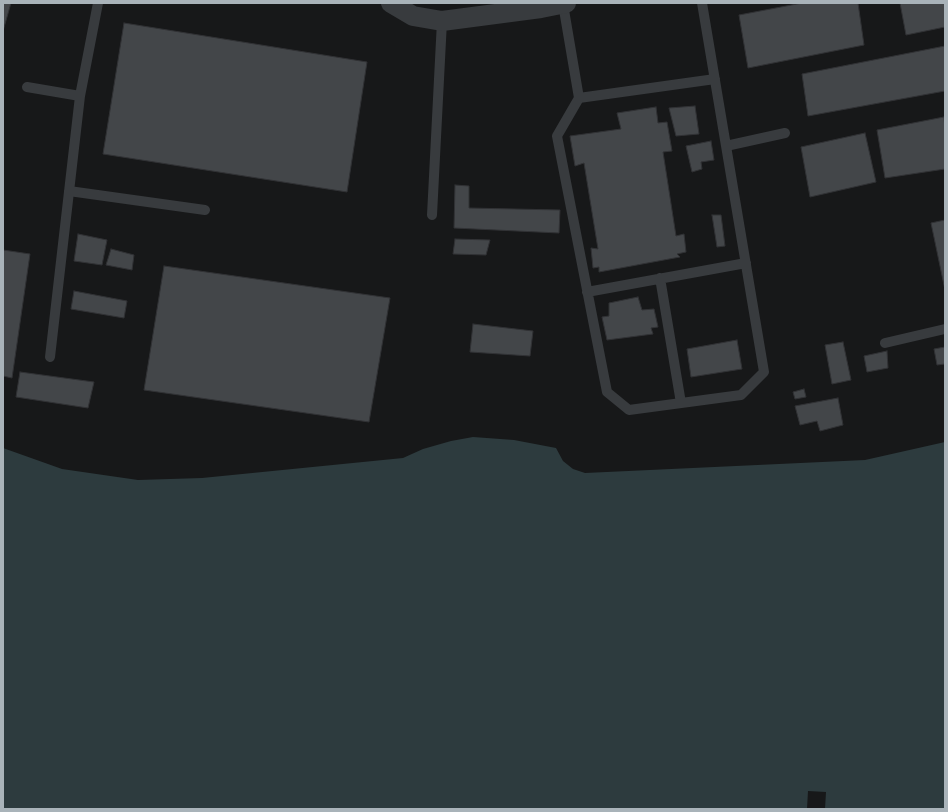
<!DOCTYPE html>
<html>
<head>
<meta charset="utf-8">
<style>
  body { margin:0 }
  #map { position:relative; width:948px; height:812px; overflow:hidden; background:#171819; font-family:Inter,sans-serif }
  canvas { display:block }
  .frame { position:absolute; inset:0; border:4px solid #a9b3b9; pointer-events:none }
</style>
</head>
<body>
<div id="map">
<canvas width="948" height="812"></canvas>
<div class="frame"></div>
</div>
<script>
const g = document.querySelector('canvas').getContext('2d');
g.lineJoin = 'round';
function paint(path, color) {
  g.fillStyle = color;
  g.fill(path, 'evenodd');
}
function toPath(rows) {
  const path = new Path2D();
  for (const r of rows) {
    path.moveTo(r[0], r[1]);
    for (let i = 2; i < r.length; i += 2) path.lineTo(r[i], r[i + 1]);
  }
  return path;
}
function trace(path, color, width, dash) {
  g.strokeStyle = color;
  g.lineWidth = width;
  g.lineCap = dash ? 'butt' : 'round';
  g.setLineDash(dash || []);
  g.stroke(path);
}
paint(toPath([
  [473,437,514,440,556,448,563,461,573,469,585,473,865,460,945,442,945,809,825,809,826,792,808,791,807,809,3,809,3,448,62,469,138,480,202,478,403,458,423,449,451,441]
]), '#2d3b3e');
const building = toPath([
  [3,3,11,3,3,31,3,3],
  [802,3,858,3,864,45,748,68,739,15,802,3],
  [900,3,945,3,945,27,906,35,900,3],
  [124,23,367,62,347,192,103,154,124,23],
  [945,46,945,91,808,116,802,74,945,46],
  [695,106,699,134,676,136,669,108,695,106],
  [656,107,658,123,667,122,672,151,663,152,676,236,684,234,686,252,677,254,680,257,599,272,599,267,593,268,591,248,598,249,584,163,575,166,570,136,621,129,617,113,656,107],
  [944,117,945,129,945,169,885,178,877,130,944,117],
  [865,133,876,182,810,197,801,147,865,133],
  [711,141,714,160,701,162,702,169,692,172,686,146,711,141],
  [455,185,469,186,469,208,560,210,559,233,454,228,455,185],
  [712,215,721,215,725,246,717,247,712,215],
  [945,220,945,290,931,223,945,220],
  [78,234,107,240,102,265,74,261,78,234],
  [455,239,490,240,486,255,453,254,455,239],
  [111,249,134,255,132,270,106,265,111,249],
  [3,250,30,254,12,378,3,376,3,250],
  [164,266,390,298,369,422,144,390,164,266],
  [74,291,127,301,124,318,71,309,74,291],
  [638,297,642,310,654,309,658,327,651,328,653,334,607,340,602,317,609,316,609,303,638,297],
  [473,324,533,331,530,356,470,352,473,324],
  [737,340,742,369,691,377,687,349,737,340],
  [843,342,851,380,832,384,825,345,843,342],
  [945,347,945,364,937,365,934,349,945,347],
  [887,351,888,368,867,372,864,356,887,351],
  [20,372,94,382,88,408,16,397,20,372],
  [804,389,806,397,795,399,793,392,804,389],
  [838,398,843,425,820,431,817,421,800,425,795,406,838,398]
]);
paint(building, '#434649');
trace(building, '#313235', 1);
trace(toPath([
  [563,4,579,98,557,136,607,392,629,410,741,395,764,372,702,3],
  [27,87,80,96,98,3],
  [579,98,715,79],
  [726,146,785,133],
  [69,191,205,210],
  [432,215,442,21],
  [660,278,681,403],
  [587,292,746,263],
  [885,343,945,329],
  [50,357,80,96]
]), '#383b3e', 10);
trace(toPath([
  [391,3,413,16,442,21,541,8,566,3]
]), '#383b3e', 20);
</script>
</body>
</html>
